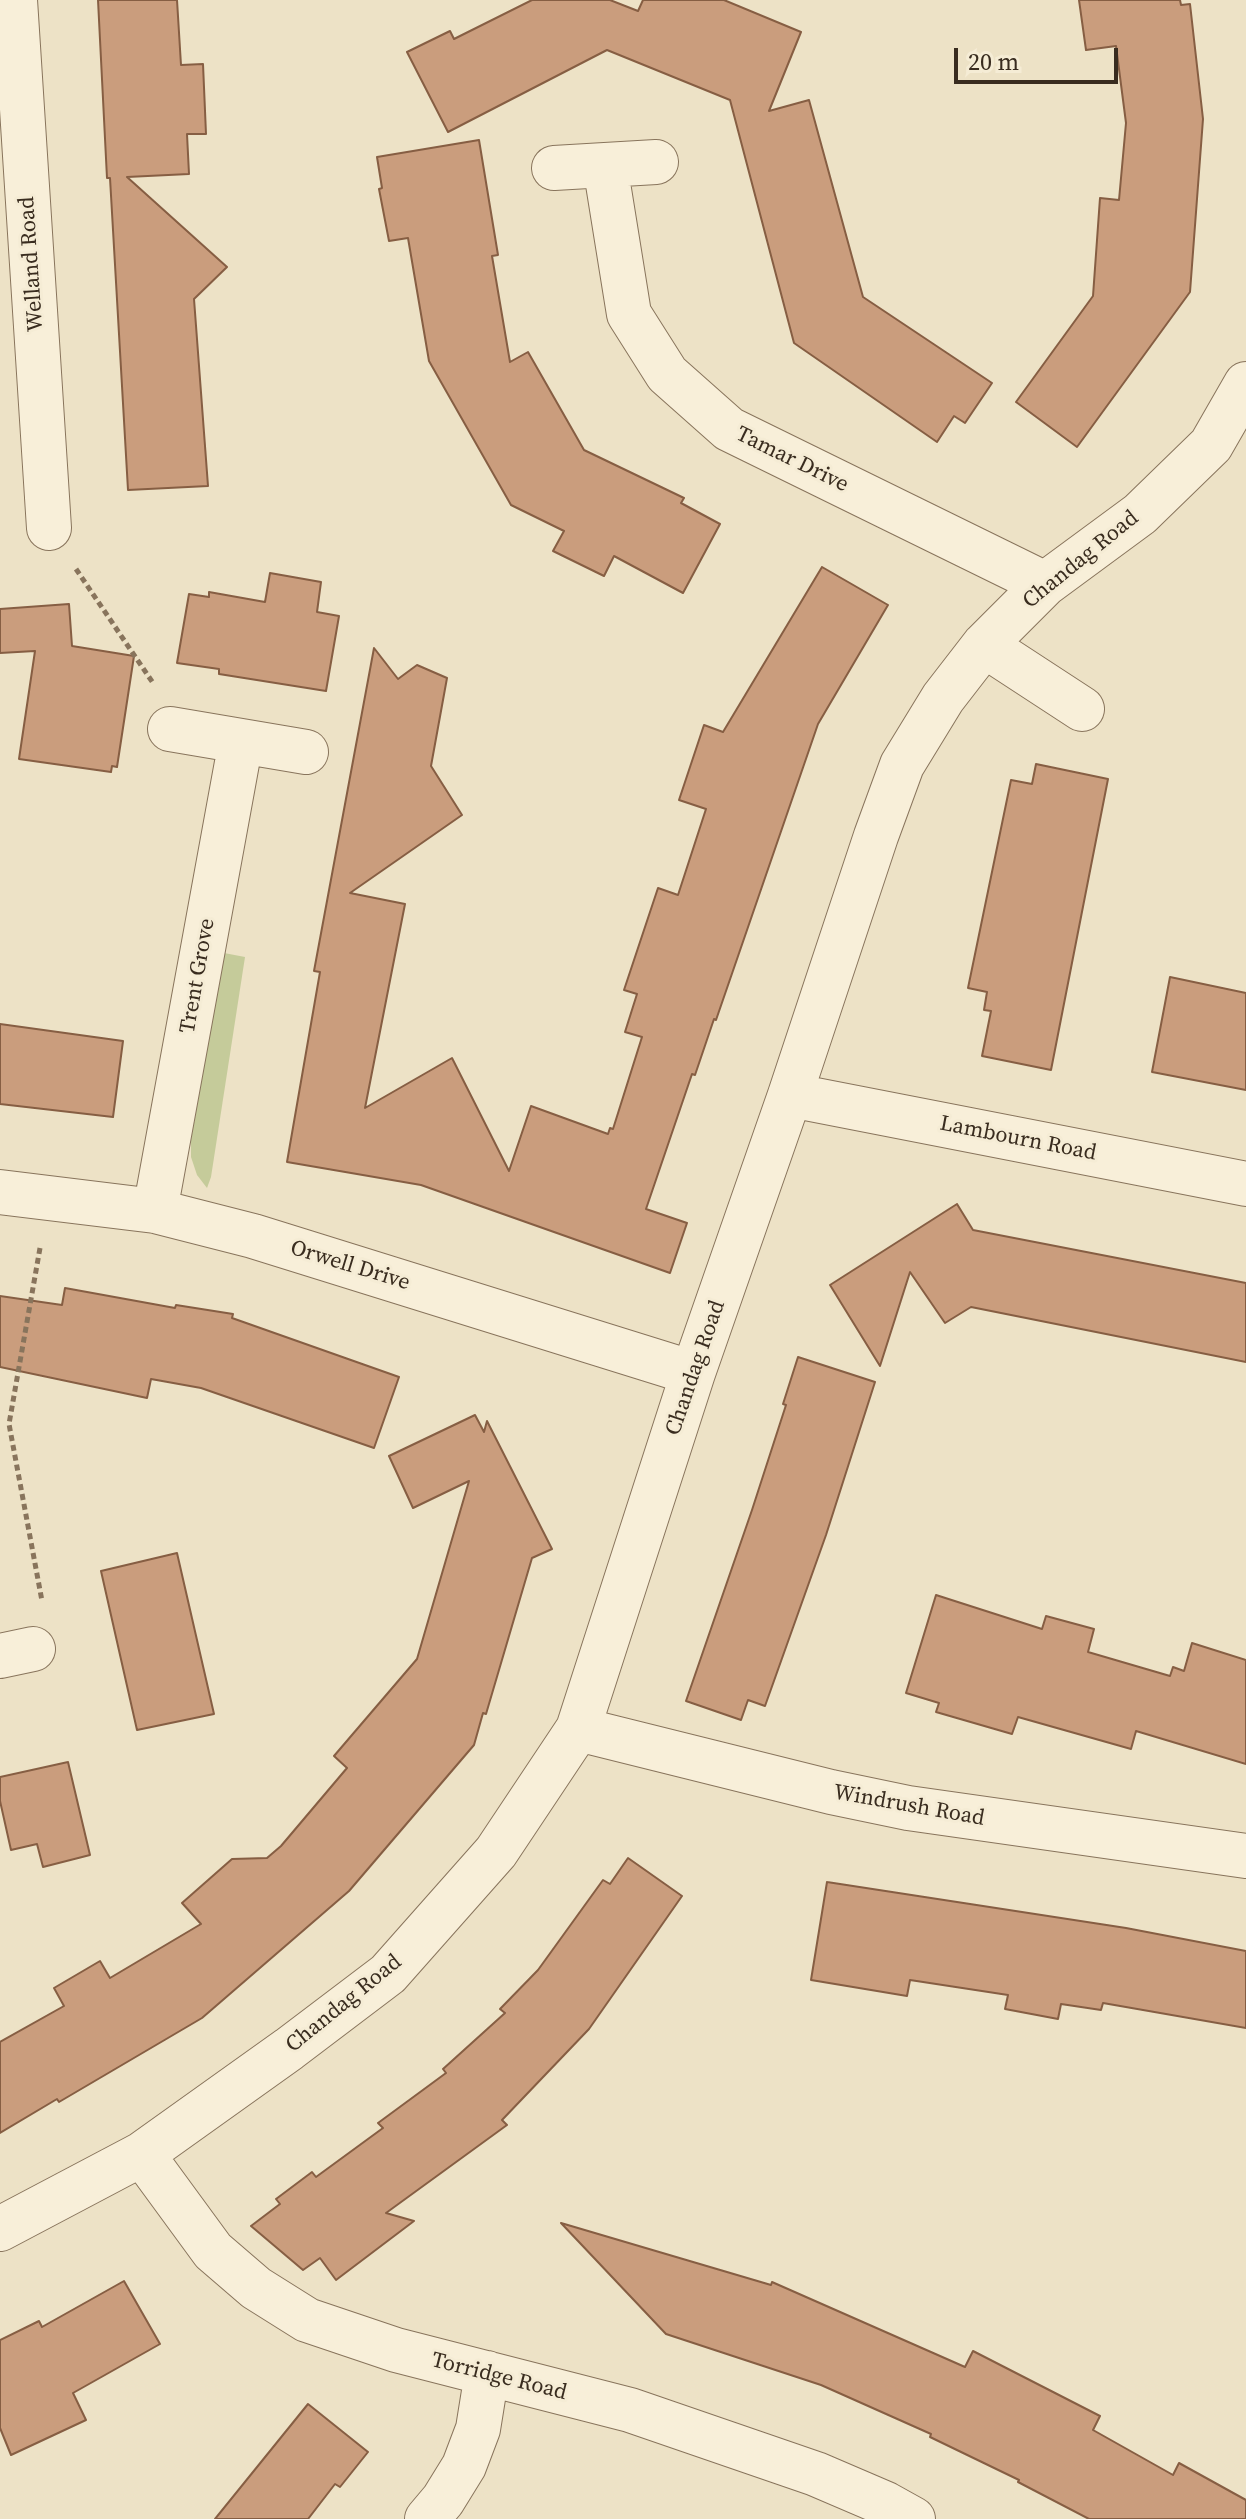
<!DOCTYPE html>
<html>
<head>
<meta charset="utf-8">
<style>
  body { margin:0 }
  #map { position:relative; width:1246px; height:2519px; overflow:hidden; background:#ede2c6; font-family:"Source Serif 4",serif }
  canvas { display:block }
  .scale { position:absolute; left:954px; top:48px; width:164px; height:36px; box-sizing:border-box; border:4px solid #392c1f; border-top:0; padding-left:10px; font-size:24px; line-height:28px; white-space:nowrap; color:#392c1f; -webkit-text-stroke:6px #f5ecd5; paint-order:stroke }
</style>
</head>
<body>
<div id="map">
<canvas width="1246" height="2519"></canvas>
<div class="scale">20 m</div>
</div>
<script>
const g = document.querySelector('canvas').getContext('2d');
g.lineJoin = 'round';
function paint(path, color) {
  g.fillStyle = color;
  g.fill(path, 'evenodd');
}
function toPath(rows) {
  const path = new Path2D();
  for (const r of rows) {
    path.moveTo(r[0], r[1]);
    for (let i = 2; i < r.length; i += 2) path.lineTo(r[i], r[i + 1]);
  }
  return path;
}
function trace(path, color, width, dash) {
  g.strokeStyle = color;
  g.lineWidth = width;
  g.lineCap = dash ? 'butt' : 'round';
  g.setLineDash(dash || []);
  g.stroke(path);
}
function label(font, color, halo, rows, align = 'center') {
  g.font = font + ' "Source Serif 4",serif';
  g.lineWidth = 6;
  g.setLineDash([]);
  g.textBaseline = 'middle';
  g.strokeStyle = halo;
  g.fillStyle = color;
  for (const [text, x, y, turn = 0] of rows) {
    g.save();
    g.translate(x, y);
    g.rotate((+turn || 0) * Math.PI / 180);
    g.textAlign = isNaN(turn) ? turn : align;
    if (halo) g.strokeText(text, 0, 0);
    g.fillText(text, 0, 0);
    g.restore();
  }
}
paint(toPath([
  [224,953,245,957,211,1177,207,1188,197,1175,191,1157,191,1140]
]), '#c5cb9a');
const building = toPath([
  [98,0,177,0,181,65,203,64,206,134,187,134,189,174,127,177,227,267,194,299,208,486,128,490,110,178,107,178,98,0],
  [532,0,610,0,638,11,643,0,724,0,801,32,769,111,809,100,863,297,992,383,965,423,954,416,937,442,794,343,730,100,607,50,448,132,407,52,450,31,454,39,532,0],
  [1079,0,1180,0,1181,5,1190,4,1203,119,1190,292,1077,447,1016,402,1093,296,1100,198,1119,200,1126,123,1116,46,1086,50,1079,0],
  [479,140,498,255,492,256,510,362,528,352,584,450,684,498,681,503,720,524,683,593,614,556,604,576,553,551,564,531,511,505,429,361,408,238,389,241,379,189,382,188,377,157,479,140],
  [822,567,888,605,818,724,716,1020,714,1019,695,1075,692,1074,646,1209,687,1223,670,1273,421,1185,287,1162,320,972,314,971,374,648,398,679,417,665,447,678,431,766,462,815,350,893,405,904,365,1108,452,1058,509,1171,531,1106,608,1134,610,1128,613,1129,642,1037,625,1032,637,994,624,990,658,888,678,895,706,809,679,800,704,725,723,732,822,567],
  [270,573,321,582,317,612,339,616,326,691,219,674,219,669,177,663,189,594,209,597,209,592,265,602,270,573],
  [69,604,72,646,134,656,117,767,112,766,111,772,19,759,35,651,0,653,0,609,69,604],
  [1036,764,1108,779,1051,1070,982,1056,991,1011,984,1010,987,992,968,988,1011,780,1032,784,1036,764],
  [1170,977,1246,993,1246,1090,1152,1072,1170,977],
  [0,1024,123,1041,113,1117,0,1104,0,1024],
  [957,1204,973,1230,1246,1283,1246,1362,971,1307,945,1323,910,1272,880,1366,830,1285,957,1204],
  [65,1288,175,1308,176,1305,233,1314,232,1318,399,1377,374,1448,201,1388,151,1379,147,1398,0,1367,0,1296,62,1305,65,1288],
  [798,1357,875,1382,826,1535,765,1706,748,1700,741,1720,686,1701,752,1510,786,1405,783,1404,798,1357],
  [475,1415,484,1432,487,1421,552,1549,532,1558,486,1714,483,1713,474,1745,349,1891,202,2018,59,2102,57,2099,0,2133,0,2042,64,2006,54,1988,100,1961,110,1978,201,1924,182,1903,232,1859,267,1858,281,1846,347,1768,334,1756,417,1659,469,1481,413,1508,389,1456,475,1415],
  [177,1553,214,1714,137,1730,101,1571,177,1553],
  [936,1595,1042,1629,1046,1616,1094,1629,1088,1652,1170,1676,1173,1667,1184,1671,1192,1643,1246,1660,1246,1764,1136,1731,1131,1749,1018,1717,1012,1734,936,1712,939,1703,906,1693,936,1595],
  [68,1762,90,1855,43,1867,37,1844,11,1850,0,1801,0,1777,68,1762],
  [628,1858,682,1896,589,2029,502,2120,507,2125,386,2213,414,2221,336,2280,320,2258,303,2270,251,2226,280,2204,276,2199,312,2172,316,2177,383,2128,378,2123,446,2073,443,2069,505,2013,500,2009,538,1970,603,1880,610,1884,628,1858],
  [827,1882,1126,1928,1246,1951,1246,2028,1103,2003,1101,2010,1061,2004,1058,2019,1005,2009,1008,1995,910,1980,907,1996,811,1980,827,1882],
  [561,2223,771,2285,772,2282,965,2367,973,2351,1100,2416,1093,2430,1173,2475,1179,2463,1246,2500,1246,2519,1089,2519,1018,2482,1019,2480,930,2437,931,2434,821,2385,666,2334,561,2223],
  [124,2281,160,2344,73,2393,86,2420,11,2455,0,2428,0,2340,39,2321,42,2327,124,2281],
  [308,2404,368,2452,340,2487,335,2484,308,2519,215,2519,308,2404]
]);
paint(building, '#ca9d7d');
trace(building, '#865e43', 2);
const minor = toPath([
  [15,0,49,528],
  [605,165,656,162],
  [554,168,605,165,629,314,667,374,729,429,1045,584],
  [984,645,1082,709],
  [170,729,306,752],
  [790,1095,1246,1184],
  [0,1192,155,1211,253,1236,693,1373],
  [155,1211,241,741],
  [0,1656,33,1649],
  [578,1729,831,1792,908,1808,1246,1856],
  [142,2154,213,2251,256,2288,307,2320,396,2350,630,2410,816,2474,886,2504,913,2519],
  [0,2229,142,2154,289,2049,388,1974,496,1852,578,1729,693,1373,790,1095,876,836,902,765,943,698,984,645,1045,584,1140,514,1211,445,1246,384],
  [427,2519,443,2500,464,2466,478,2429,487,2373]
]);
trace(minor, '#88745c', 46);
trace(toPath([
  [76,569,153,683],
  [40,1248,9,1424,42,1601]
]), '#88745c', 5, [6, 4]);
trace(minor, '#f8efd9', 44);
label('22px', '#392c1f', '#f5ecd5', [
  ["Welland Road",32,264,-94],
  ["Tamar Drive",792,460,26],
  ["Chandag Road",1081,560,-39],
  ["Trent Grove",198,976,-80],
  ["Lambourn Road",1018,1139,11],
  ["Orwell Drive",350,1266,17],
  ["Chandag Road",696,1368,-71],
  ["Windrush Road",909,1806,10],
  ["Chandag Road",344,2004,-39],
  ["Torridge Road",499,2377,14]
]);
</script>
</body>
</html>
